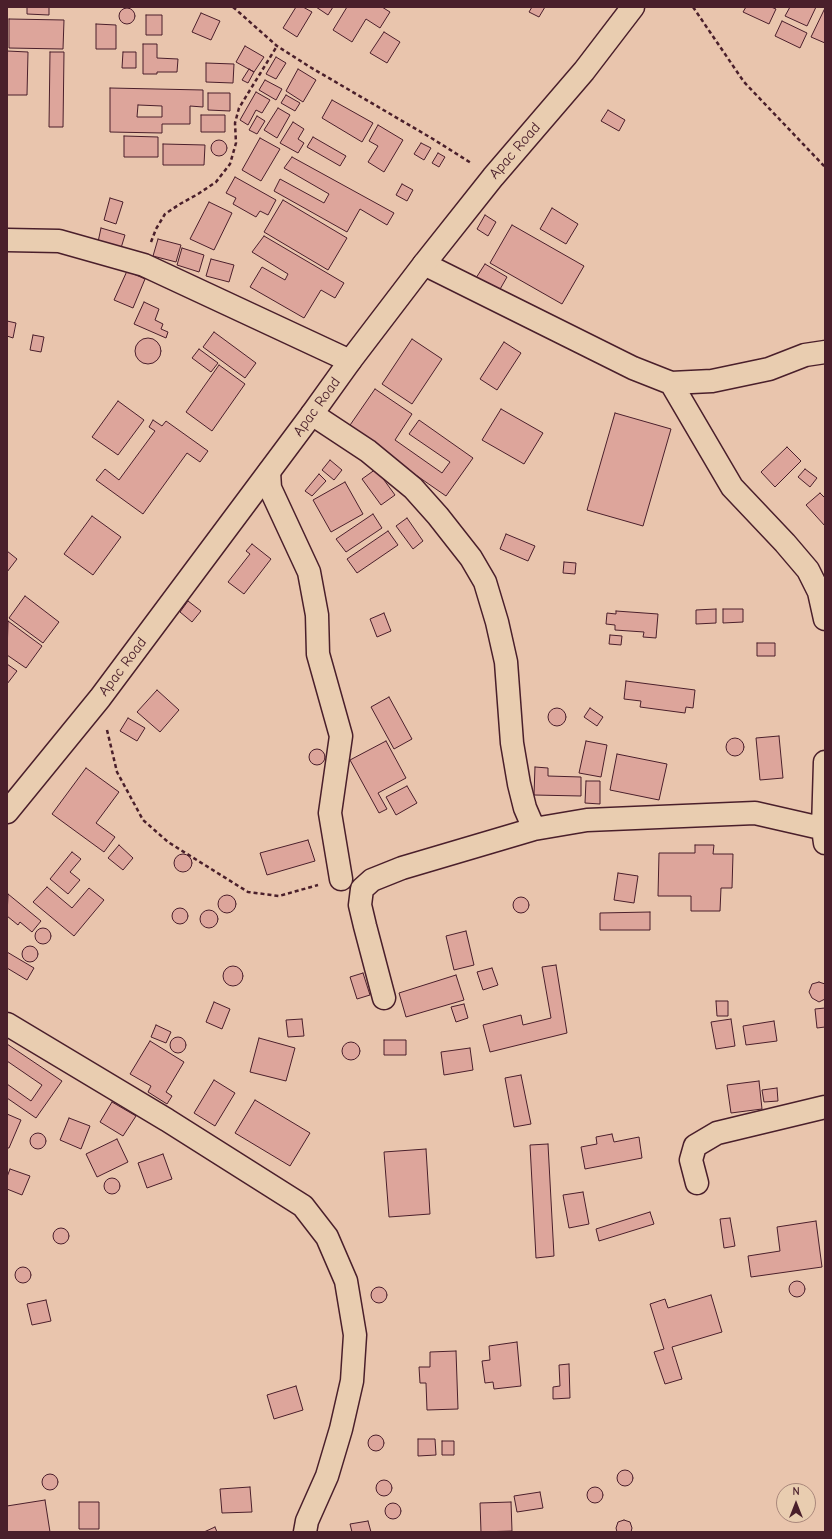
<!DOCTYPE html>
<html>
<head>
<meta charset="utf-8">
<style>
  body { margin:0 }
  #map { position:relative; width:832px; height:1539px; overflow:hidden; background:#e9c5ad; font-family:"Comic Neue",sans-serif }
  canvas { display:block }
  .frame { position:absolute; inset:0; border:8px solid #4a1f2b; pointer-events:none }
  .north { position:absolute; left:776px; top:1483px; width:40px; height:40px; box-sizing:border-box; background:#e9cdb0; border:1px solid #a9877b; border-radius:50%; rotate:0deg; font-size:11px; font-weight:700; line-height:16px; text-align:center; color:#4a1f2b }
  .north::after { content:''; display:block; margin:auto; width:14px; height:18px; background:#4a1f2b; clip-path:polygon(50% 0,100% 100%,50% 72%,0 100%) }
</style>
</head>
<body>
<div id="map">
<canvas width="832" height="1539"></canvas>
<div class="frame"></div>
<div class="north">N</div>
</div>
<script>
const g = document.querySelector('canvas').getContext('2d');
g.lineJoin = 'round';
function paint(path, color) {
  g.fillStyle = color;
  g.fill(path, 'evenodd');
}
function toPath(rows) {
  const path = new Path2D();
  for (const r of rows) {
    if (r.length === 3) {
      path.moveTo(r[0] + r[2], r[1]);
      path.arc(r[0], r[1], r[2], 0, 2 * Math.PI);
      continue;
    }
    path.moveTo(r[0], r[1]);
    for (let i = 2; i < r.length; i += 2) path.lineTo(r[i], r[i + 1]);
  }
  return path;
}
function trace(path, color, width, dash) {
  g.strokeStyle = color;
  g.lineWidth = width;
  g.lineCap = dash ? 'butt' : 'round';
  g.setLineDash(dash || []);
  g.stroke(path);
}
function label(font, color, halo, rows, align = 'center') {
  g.font = font + ' "Comic Neue",sans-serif';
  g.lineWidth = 4;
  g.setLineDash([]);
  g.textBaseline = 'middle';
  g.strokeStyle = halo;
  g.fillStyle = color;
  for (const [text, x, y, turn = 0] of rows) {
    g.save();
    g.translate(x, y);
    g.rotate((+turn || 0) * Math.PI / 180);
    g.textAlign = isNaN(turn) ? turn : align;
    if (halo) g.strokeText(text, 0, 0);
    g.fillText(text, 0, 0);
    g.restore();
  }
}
const building = toPath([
  [27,7,49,7,49,15,27,14,27,7],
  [296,7,303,7,312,12,297,37,283,28,296,7],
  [316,7,333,7,328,15,316,7],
  [347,7,382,7,390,12,380,28,366,19,352,42,333,30,347,7],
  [532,7,545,7,539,17,529,12,532,7],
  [746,7,771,7,776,9,769,24,743,12,746,7],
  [790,7,816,7,807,26,785,16,790,7],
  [127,16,8],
  [825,8,825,43,811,37,825,8],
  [201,13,220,21,211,40,192,32,201,13],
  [146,15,162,15,162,35,146,35,146,15],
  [9,19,64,20,63,49,9,48,9,19],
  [782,21,807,33,800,48,775,36,782,21],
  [96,24,116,25,116,49,96,49,96,24],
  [384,32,400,42,387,63,370,53,384,32],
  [143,44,157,44,157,58,178,59,177,72,157,72,157,74,143,74,143,44],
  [245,46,264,57,254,72,236,62,245,46],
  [7,51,28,52,27,95,7,95,7,51],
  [50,52,64,52,63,127,49,127,50,52],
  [123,52,136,52,136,68,122,68,123,52],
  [276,57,286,63,276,79,266,74,276,57],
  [206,63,234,64,233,83,206,82,206,63],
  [249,69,254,72,248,83,242,80,249,69],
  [298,69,316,80,303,102,286,91,298,69],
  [265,80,282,89,276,100,259,90,265,80],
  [110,88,203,90,203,107,190,106,190,124,162,124,162,133,110,132,110,88],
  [138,105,162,106,162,117,137,117,138,105],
  [256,92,270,100,262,113,256,110,248,125,240,120,256,92],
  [208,93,230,93,230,111,208,110,208,93],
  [286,95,300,103,295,111,281,103,286,95],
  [332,100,373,123,362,142,322,118,332,100],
  [278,108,290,115,277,138,264,130,278,108],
  [608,110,625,120,619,131,601,121,608,110],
  [201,115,225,115,225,132,201,132,201,115],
  [257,116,265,121,257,134,249,130,257,116],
  [293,122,304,129,298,139,304,143,298,153,280,143,293,122],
  [378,125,403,140,384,172,368,162,378,146,369,141,378,125],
  [124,136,158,137,158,157,124,157,124,136],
  [313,137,346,156,340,166,307,147,313,137],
  [260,138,280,149,261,181,242,170,260,138],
  [219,148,8],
  [421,143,431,148,424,160,414,154,421,143],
  [163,144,205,145,204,165,163,165,163,144],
  [438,153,445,157,439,167,432,163,438,153],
  [292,157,394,213,387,225,360,209,347,232,274,191,280,179,324,203,329,194,284,168,292,157],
  [235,177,276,200,268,215,260,211,256,217,233,204,236,198,226,193,235,177],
  [402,184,413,190,407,201,396,195,402,184],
  [110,198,123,202,116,224,104,220,110,198],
  [283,200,347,238,328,270,264,232,283,200],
  [209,202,232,213,214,250,190,239,209,202],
  [552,208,578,224,566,244,540,229,552,208],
  [485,215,496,222,488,236,477,229,485,215],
  [512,225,584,266,562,304,490,263,512,225],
  [101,228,125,235,121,248,98,242,101,228],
  [264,236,344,283,335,298,321,290,304,318,250,287,262,267,285,280,288,274,252,252,264,236],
  [158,239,181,245,176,262,153,256,158,239],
  [182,248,204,255,199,272,177,265,182,248],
  [211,259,234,265,229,282,206,276,211,259],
  [485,264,507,277,499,291,476,278,485,264],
  [127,271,145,279,133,308,114,300,127,271],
  [144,302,159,309,155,320,163,324,161,329,168,332,166,338,134,324,144,302],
  [7,321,16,323,13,338,7,336,7,321],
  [214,332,256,363,245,378,203,347,214,332],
  [33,335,44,337,41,352,30,350,33,335],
  [148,351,13],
  [412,339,442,359,412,404,382,384,412,339],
  [504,342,521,353,497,390,480,379,504,342],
  [199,349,218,363,211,372,192,358,199,349],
  [219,365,245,384,212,431,186,412,219,365],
  [375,389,412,414,395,440,442,473,450,462,409,434,419,420,473,458,446,496,348,428,375,389],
  [118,401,144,420,118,455,92,437,118,401],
  [501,409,543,433,524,464,482,440,501,409],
  [615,413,671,429,643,526,587,510,615,413],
  [153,420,162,426,166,421,208,451,200,462,187,453,143,514,96,480,105,469,119,480,155,431,149,427,153,420],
  [787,447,801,461,775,487,761,472,787,447],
  [330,460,342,470,334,480,322,470,330,460],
  [376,469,395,495,381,505,362,479,376,469],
  [805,469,817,478,810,487,798,477,805,469],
  [319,474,326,481,312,496,305,491,319,474],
  [345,482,363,514,331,532,313,500,345,482],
  [820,493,825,498,825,526,806,505,820,493],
  [373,514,382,528,346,552,336,539,373,514],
  [92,516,121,537,93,575,64,554,92,516],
  [407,518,423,541,413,549,396,526,407,518],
  [388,531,398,545,357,573,347,559,388,531],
  [506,534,535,546,528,561,500,549,506,534],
  [252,544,271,559,244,594,228,582,250,554,246,551,252,544],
  [7,551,17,559,7,572,7,551],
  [564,562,576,563,575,574,563,573,564,562],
  [25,596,59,622,43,643,9,618,25,596],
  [188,601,201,611,192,622,180,612,188,601],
  [716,609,716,623,696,624,696,610,716,609],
  [723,609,743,609,743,622,723,623,723,609],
  [616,611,658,614,656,638,643,637,644,632,615,630,615,625,606,624,607,613,616,614,616,611],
  [384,613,391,631,377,637,370,619,384,613],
  [8,621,42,646,26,668,7,655,8,621],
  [610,635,622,636,621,645,609,644,610,635],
  [757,643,775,643,775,656,757,656,757,643],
  [7,664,17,671,7,684,7,664],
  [626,681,695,690,693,708,686,707,685,713,640,707,641,701,624,699,626,681],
  [157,690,179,710,160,732,137,712,157,690],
  [389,697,412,739,394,749,371,707,389,697],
  [557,717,9],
  [590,708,603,717,597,726,584,717,590,708],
  [128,718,145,728,137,741,120,731,128,718],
  [779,736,783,778,760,780,756,738,779,736],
  [735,747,9],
  [386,741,406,778,378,793,387,809,379,813,350,760,386,741],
  [586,741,607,745,601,777,579,773,586,741],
  [317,757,8],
  [617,754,667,764,659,800,610,790,617,754],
  [535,767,548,768,548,776,581,777,581,796,534,795,535,767],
  [86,768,119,792,96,823,115,837,104,852,52,814,86,768],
  [586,781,600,781,600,804,585,803,586,781],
  [407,786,417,803,396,815,386,797,407,786],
  [308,840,315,861,267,875,260,853,308,840],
  [119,845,133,858,123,870,108,858,119,845],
  [695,845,714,845,713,854,733,854,732,888,721,888,720,911,691,911,691,896,658,896,659,853,695,853,695,845],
  [72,852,81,859,70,872,80,880,68,894,50,879,72,852],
  [183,863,9],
  [618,873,638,876,634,903,614,900,618,873],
  [47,887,72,908,89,888,104,900,74,936,33,902,47,887],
  [8,894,41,921,32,932,20,922,18,925,7,916,8,894],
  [227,904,9],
  [521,905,8],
  [180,916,8],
  [209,919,9],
  [650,912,650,930,600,930,600,913,650,912],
  [43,936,8],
  [466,931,474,965,454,970,446,936,466,931],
  [30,954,8],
  [7,952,34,968,27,980,7,968,7,952],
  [556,965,567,1033,490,1052,483,1025,521,1015,523,1025,551,1018,542,967,556,965],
  [233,976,10],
  [492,968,498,985,483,990,477,972,492,968],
  [363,973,370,995,357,999,350,977,363,973],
  [456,975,464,1000,406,1017,399,993,456,975],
  [819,982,825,984,825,999,819,1002,812,998,809,992,812,984,819,982],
  [716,1001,728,1001,728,1016,717,1016,716,1001],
  [214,1002,230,1009,222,1029,206,1022,214,1002],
  [464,1004,468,1018,456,1022,451,1007,464,1004],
  [825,1008,825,1027,817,1028,815,1009,825,1008],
  [302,1019,304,1036,288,1037,286,1020,302,1019],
  [731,1019,735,1046,716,1049,711,1022,731,1019],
  [774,1021,777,1041,746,1045,743,1026,774,1021],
  [156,1025,171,1032,166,1043,151,1037,156,1025],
  [178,1045,8],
  [259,1038,295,1048,286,1081,250,1072,259,1038],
  [384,1040,406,1040,406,1055,384,1055,384,1040],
  [150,1041,184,1062,166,1092,172,1096,167,1104,148,1092,151,1086,130,1074,150,1041],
  [351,1051,9],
  [7,1044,62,1081,36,1118,7,1098,7,1084,31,1101,42,1085,7,1061,7,1044],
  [470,1048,473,1070,444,1075,441,1052,470,1048],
  [521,1075,531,1124,514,1127,505,1078,521,1075],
  [214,1080,235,1093,215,1126,194,1113,214,1080],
  [759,1081,762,1109,731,1113,727,1085,759,1081],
  [777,1088,778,1101,764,1102,762,1090,777,1088],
  [255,1100,310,1133,290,1166,235,1133,255,1100],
  [112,1102,136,1116,123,1136,100,1122,112,1102],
  [7,1114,21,1120,9,1148,7,1148,7,1114],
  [69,1118,90,1126,81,1149,60,1140,69,1118],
  [38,1141,8],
  [612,1134,614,1142,639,1137,642,1158,585,1169,581,1147,597,1144,596,1137,612,1134],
  [117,1139,128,1162,97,1177,86,1154,117,1139],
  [548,1144,554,1256,536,1258,530,1145,548,1144],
  [426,1149,430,1214,389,1217,384,1152,426,1149],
  [163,1154,172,1179,147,1188,138,1163,163,1154],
  [10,1169,30,1176,22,1195,7,1189,7,1177,10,1169],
  [112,1186,8],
  [583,1192,589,1224,569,1228,563,1195,583,1192],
  [650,1212,654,1224,599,1241,596,1229,650,1212],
  [730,1218,735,1246,724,1248,720,1219,730,1218],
  [816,1221,822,1267,751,1277,748,1256,780,1251,777,1227,816,1221],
  [61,1236,8],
  [23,1275,8],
  [797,1289,8],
  [379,1295,8],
  [711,1295,722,1332,672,1347,682,1379,665,1384,654,1352,664,1349,650,1304,665,1299,668,1308,711,1295],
  [46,1300,51,1321,32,1325,27,1304,46,1300],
  [517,1342,521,1386,494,1389,493,1382,485,1383,482,1361,490,1360,489,1346,517,1342],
  [456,1351,458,1409,427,1410,426,1383,420,1383,419,1367,430,1367,430,1352,456,1351],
  [569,1364,570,1398,553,1399,553,1387,560,1386,559,1365,569,1364],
  [296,1386,303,1410,274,1419,267,1395,296,1386],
  [376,1443,8],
  [418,1439,435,1439,436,1455,418,1456,418,1439],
  [442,1441,454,1441,454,1455,442,1455,442,1441],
  [625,1478,8],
  [50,1482,8],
  [384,1488,8],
  [250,1487,252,1512,222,1513,220,1489,250,1487],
  [595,1495,8],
  [540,1492,543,1508,517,1512,514,1496,540,1492],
  [45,1500,50,1532,7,1532,7,1506,45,1500],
  [79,1502,99,1502,99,1529,79,1529,79,1502],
  [511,1502,512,1531,481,1532,480,1503,511,1502],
  [393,1511,8],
  [624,1520,630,1522,632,1528,631,1532,617,1532,616,1528,618,1522,624,1520],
  [368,1521,371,1532,352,1532,350,1524,368,1521],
  [215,1527,217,1532,204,1532,215,1527]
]);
paint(building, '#dda59b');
trace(building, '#4a1f2b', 1);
const minor = toPath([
  [7,240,59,241,144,265,350,361],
  [424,264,633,368,671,383,712,381,769,369,805,355,825,352],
  [671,383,732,487,785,543,808,570,819,592,825,619],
  [312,414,368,451,413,488,438,516,471,558,485,582,497,622,506,662,512,743,519,784,525,808,534,829],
  [269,472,270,488,309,572,317,615,318,654,341,736,330,813,341,879],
  [825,843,823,829,825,762],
  [384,998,365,926,360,905,362,889,372,880,402,868,534,829,587,820,755,813,825,829],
  [7,1024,167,1120,303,1206,327,1237,346,1281,355,1335,352,1381,341,1429,327,1476,307,1521,305,1532],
  [697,1183,691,1160,695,1146,717,1133,825,1107]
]);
const secondary = toPath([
  [7,812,100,698,312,414,350,361,424,264,493,177,584,71,633,7]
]);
trace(minor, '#4a1f2b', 25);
trace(secondary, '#4a1f2b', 25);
trace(toPath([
  [233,7,277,46,310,67,433,139,471,163],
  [693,7,744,82,825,167],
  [151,242,156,229,165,214,180,204,198,194,216,182,230,164,236,143,235,123,239,108,277,46],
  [107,730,117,772,143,820,168,842,248,892,279,896,318,885]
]), '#4a1f2b', 2.5, [4, 3]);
trace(minor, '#e9cdb0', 22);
trace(secondary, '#e9cdb0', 22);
label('15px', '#4a1f2b', '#e9cdb0', [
  ["Apac Road",515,151,-49],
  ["Apac Road",317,407,-54],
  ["Apac Road",123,667,-53]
]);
</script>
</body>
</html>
